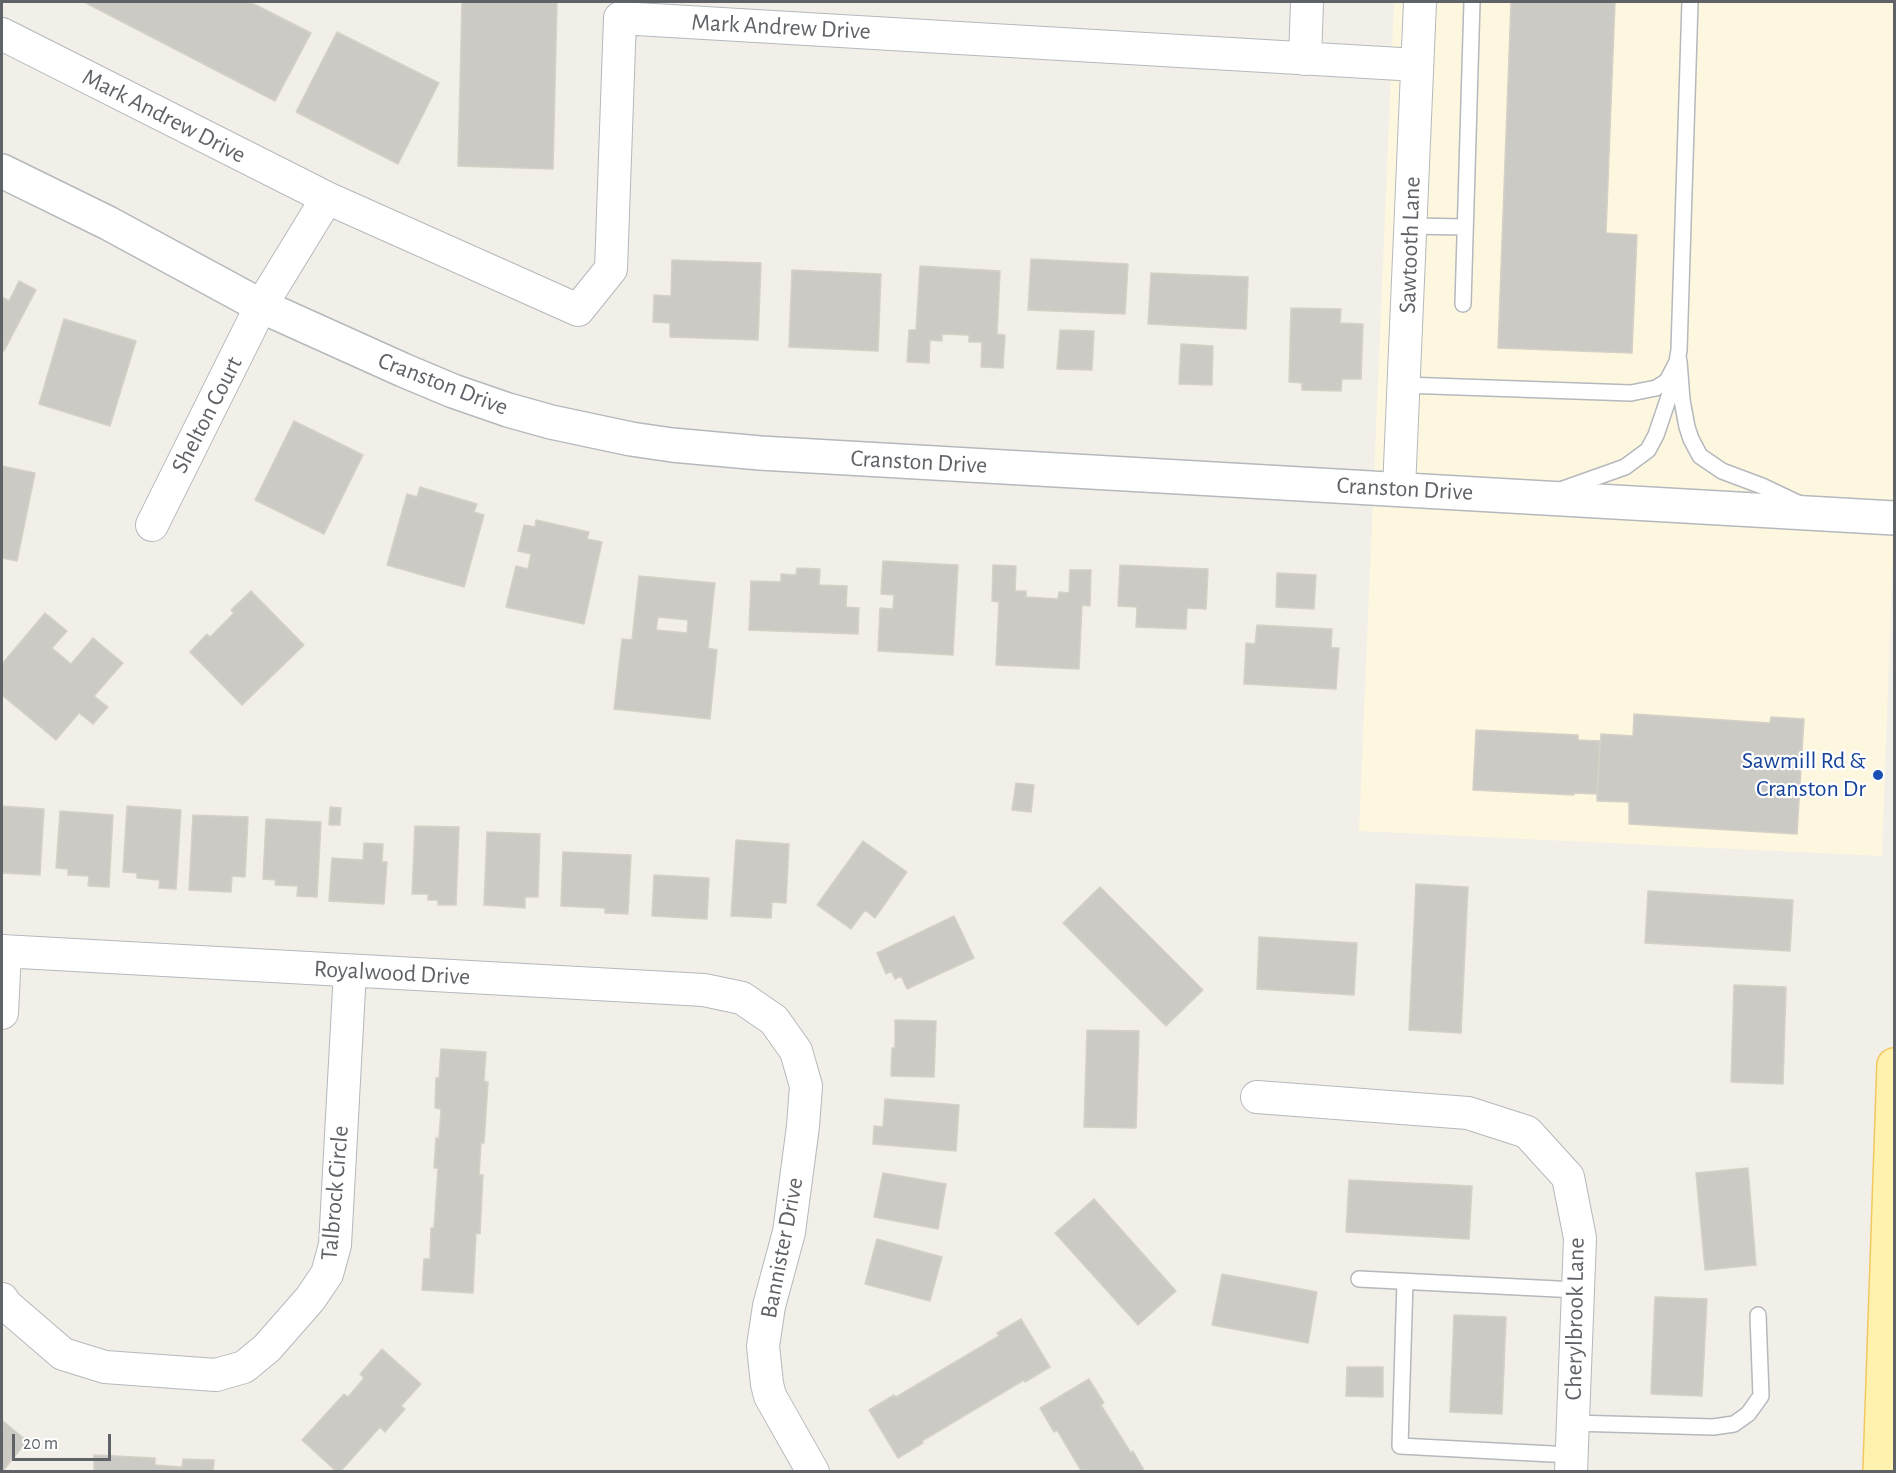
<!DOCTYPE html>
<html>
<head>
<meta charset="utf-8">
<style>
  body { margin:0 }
  #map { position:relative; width:1896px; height:1473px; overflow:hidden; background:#f1efe8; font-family:"Alegreya Sans",sans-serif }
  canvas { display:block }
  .frame { position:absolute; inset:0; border:3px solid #5f6368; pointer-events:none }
  .scale { position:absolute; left:12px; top:1434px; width:99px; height:27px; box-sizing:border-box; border:3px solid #5f6368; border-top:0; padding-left:8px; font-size:18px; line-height:21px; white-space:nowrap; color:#5f6368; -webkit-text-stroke:4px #fff; paint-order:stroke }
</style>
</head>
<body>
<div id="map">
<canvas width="1896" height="1473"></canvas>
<div class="frame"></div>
<div class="scale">20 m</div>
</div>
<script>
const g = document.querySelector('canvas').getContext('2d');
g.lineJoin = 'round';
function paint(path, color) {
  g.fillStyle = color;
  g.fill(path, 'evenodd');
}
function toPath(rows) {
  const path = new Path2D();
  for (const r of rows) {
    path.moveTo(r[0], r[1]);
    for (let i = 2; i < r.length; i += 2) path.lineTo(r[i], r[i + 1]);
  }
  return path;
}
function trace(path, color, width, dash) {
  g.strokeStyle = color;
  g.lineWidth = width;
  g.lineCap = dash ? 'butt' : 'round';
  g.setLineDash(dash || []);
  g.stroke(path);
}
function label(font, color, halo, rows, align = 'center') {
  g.font = font + ' "Alegreya Sans",sans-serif';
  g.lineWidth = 4.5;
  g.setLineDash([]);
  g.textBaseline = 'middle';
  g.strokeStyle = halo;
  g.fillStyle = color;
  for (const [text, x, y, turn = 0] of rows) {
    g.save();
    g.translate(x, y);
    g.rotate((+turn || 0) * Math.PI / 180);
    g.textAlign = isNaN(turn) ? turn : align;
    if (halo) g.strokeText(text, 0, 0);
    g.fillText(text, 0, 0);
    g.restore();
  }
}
paint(toPath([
  [1394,2,1894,2,1894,518,1882,856,1359,831]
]), '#fef7e0');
const building = toPath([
  [84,2,250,2,311,33,275,101,84,2],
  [462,2,557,2,553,169,458,166,462,2],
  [1511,2,1615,2,1606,233,1637,235,1632,353,1498,348,1511,2],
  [337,32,439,83,398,164,296,112,337,32],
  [1031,259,1128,264,1125,314,1028,310,1031,259],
  [672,260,761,263,758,340,670,337,670,323,653,322,654,295,671,296,672,260],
  [920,266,1000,271,997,334,1005,335,1003,368,981,367,982,342,969,342,969,335,942,334,942,341,930,340,929,363,907,362,909,330,916,330,920,266],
  [792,270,881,274,878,351,789,347,792,270],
  [1151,273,1248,277,1246,329,1148,324,1151,273],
  [19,281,36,290,4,351,2,350,2,297,9,301,19,281],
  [1291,308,1341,309,1340,323,1363,324,1361,379,1342,379,1341,391,1302,390,1302,383,1289,382,1291,308],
  [64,319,136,341,110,426,39,404,64,319],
  [1060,330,1094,331,1092,370,1057,369,1060,330],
  [1181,344,1213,346,1212,385,1179,384,1181,344],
  [294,421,363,455,324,534,255,500,294,421],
  [2,466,35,473,17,561,2,558,2,466],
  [420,487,477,504,474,512,484,515,464,587,387,565,407,494,417,497,420,487],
  [536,520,589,532,587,539,602,542,584,624,506,607,516,566,528,569,531,554,518,551,524,525,535,527,536,520],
  [883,561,958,565,953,655,878,651,880,608,893,609,894,595,881,594,883,561],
  [993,565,1016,566,1015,591,1026,591,1026,597,1058,599,1059,592,1069,593,1070,570,1091,570,1090,606,1082,605,1079,669,996,665,999,602,992,601,993,565],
  [1120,565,1208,569,1206,609,1187,608,1186,629,1136,627,1137,607,1118,606,1120,565],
  [797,568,820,569,819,585,847,586,846,607,859,608,858,634,749,630,751,581,781,582,781,574,796,575,797,568],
  [1277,573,1316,575,1314,609,1276,607,1277,573],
  [639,576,715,583,708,648,717,650,710,719,614,709,622,639,632,640,639,576],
  [658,617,688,620,687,633,656,630,658,617],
  [251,591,304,645,242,705,190,652,207,634,210,637,234,613,231,610,251,591],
  [45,613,67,631,52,648,71,664,93,638,123,663,94,696,108,707,93,724,79,713,56,740,2,695,2,664,45,613],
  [1257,625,1332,629,1331,648,1339,648,1336,689,1244,684,1246,643,1255,644,1257,625],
  [1634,714,1770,723,1771,717,1804,719,1797,834,1629,824,1629,802,1597,801,1597,794,1601,734,1633,736,1634,714],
  [1476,730,1578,735,1578,740,1600,741,1597,794,1574,793,1574,795,1473,790,1476,730],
  [1016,783,1034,785,1031,812,1012,810,1016,783],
  [2,806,44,809,40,875,2,873,2,806],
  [127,806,181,810,176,889,159,888,160,880,137,878,137,873,123,872,127,806],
  [330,807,341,808,340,825,329,825,330,807],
  [60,811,113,815,109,887,88,886,89,876,68,875,68,869,56,868,60,811],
  [193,815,248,817,245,877,232,876,231,892,189,890,193,815],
  [266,819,321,822,317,897,297,896,298,886,275,885,276,880,263,879,266,819],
  [415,826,459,827,456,905,438,905,438,900,428,900,428,894,412,894,415,826],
  [487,832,540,834,538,897,525,897,525,908,484,905,487,832],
  [736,840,789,844,786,903,772,902,771,918,731,916,736,840],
  [863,841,907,872,875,918,865,910,851,929,817,905,863,841],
  [364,843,383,844,382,862,387,862,384,904,329,901,332,858,363,860,364,843],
  [563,852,631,855,628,914,605,913,605,908,561,906,563,852],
  [654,875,709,878,707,919,652,916,654,875],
  [1416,884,1468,887,1461,1033,1409,1030,1416,884],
  [1100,887,1203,990,1166,1026,1063,923,1100,887],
  [1648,891,1793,900,1790,951,1645,943,1648,891],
  [954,916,974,958,907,989,901,976,895,979,891,971,886,974,877,953,954,916],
  [1259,937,1357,943,1354,995,1257,989,1259,937],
  [1734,985,1786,987,1783,1084,1731,1082,1734,985],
  [895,1020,936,1021,934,1077,891,1076,892,1048,895,1048,895,1020],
  [1087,1030,1139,1031,1136,1128,1084,1127,1087,1030],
  [441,1049,486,1052,484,1081,488,1082,484,1143,481,1143,479,1175,483,1175,480,1234,476,1233,473,1293,422,1290,424,1259,430,1259,431,1228,434,1228,438,1168,434,1168,436,1138,439,1138,441,1109,435,1108,436,1078,439,1078,441,1049],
  [885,1099,959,1105,956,1151,873,1144,874,1126,883,1127,885,1099],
  [1748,1168,1756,1265,1705,1270,1696,1173,1748,1168],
  [883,1173,946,1184,938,1229,874,1217,883,1173],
  [1349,1180,1472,1186,1469,1239,1346,1232,1349,1180],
  [1094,1199,1176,1291,1138,1325,1055,1233,1094,1199],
  [877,1239,942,1257,930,1301,865,1284,877,1239],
  [1222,1274,1317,1292,1308,1343,1212,1325,1222,1274],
  [1655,1297,1707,1299,1702,1396,1651,1394,1655,1297],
  [1454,1315,1506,1317,1502,1414,1450,1412,1454,1315],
  [1021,1319,1050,1367,1025,1382,1024,1380,922,1441,923,1443,898,1458,869,1410,894,1395,896,1397,999,1336,997,1333,1021,1319],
  [382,1349,421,1384,401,1406,405,1409,385,1432,380,1427,340,1472,337,1472,302,1440,344,1394,348,1397,364,1378,360,1374,382,1349],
  [1347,1367,1383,1367,1383,1397,1346,1396,1347,1367],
  [1089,1379,1104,1403,1101,1405,1131,1453,1133,1451,1145,1472,1082,1472,1057,1430,1054,1432,1040,1408,1089,1379],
  [3,1421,27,1441,2,1472,2,1423,3,1421],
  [94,1455,155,1458,155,1465,182,1467,183,1459,214,1460,213,1472,94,1472,94,1455]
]);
paint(building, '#cccac5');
trace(building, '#d6d1c6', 1.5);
const service = toPath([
  [1410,226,1465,227],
  [1463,304,1472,2],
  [1679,361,1682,400,1687,427,1691,439,1700,456,1722,471,1762,486,1800,504],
  [1404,385,1631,393,1656,388,1667,381,1677,362,1679,350,1690,2],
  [1563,489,1625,467,1648,450,1656,435,1676,376],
  [1359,1279,1577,1290],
  [1405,1281,1400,1446,1571,1455],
  [1573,1423,1713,1427,1734,1424,1748,1414,1761,1396,1758,1315]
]);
const minor = toPath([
  [2,34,327,198,578,310,611,269,620,18,1417,65],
  [1305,59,1307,2],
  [1399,489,1420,2],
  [152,525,261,306,327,198],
  [2,951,704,990,742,998,774,1020,796,1051,806,1086,803,1126,789,1232,769,1306,763,1346,767,1384,770,1396,813,1472],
  [2,1013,5,951],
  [1257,1097,1468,1113,1527,1132,1568,1177,1580,1238,1571,1472],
  [2,1299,6,1305,63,1354,105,1367,216,1375,244,1367,267,1348,310,1299,327,1274,335,1245,350,971]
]);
const tertiary = toPath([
  [2,171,108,223,261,306,403,370,453,391,508,410,551,422,631,439,672,445,760,453,1894,518]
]);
const primary = toPath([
  [1880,1472,1894,1065]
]);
trace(service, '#b5b8bc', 18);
trace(minor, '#b5b8bc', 34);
trace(tertiary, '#b5b8bc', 36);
trace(primary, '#f2c960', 36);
trace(service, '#fff', 15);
trace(minor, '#fff', 32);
trace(tertiary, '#fff', 33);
trace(primary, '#fff2af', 33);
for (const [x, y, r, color] of [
  [1878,775,6,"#1a4fb4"]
]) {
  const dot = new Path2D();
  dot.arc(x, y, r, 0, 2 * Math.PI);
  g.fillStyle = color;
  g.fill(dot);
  trace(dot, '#fff', 2);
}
label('24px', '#5f6368', '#fff', [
  ["Mark Andrew Drive",781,27,3],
  ["Mark Andrew Drive",164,116,27],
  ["Sawtooth Lane",1410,245,-88],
  ["Cranston Drive",443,384,21],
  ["Shelton Court",207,415,-63],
  ["Cranston Drive",919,462,3],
  ["Cranston Drive",1405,489,3],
  ["Royalwood Drive",392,973,3],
  ["Talbrock Circle",335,1193,-85],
  ["Bannister Drive",782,1248,-79],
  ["Cherylbrook Lane",1575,1319,-89]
]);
label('24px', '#164399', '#fff', [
  ["Sawmill Rd &",1866,761],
  ["Cranston Dr",1866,789]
], 'right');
</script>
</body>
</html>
